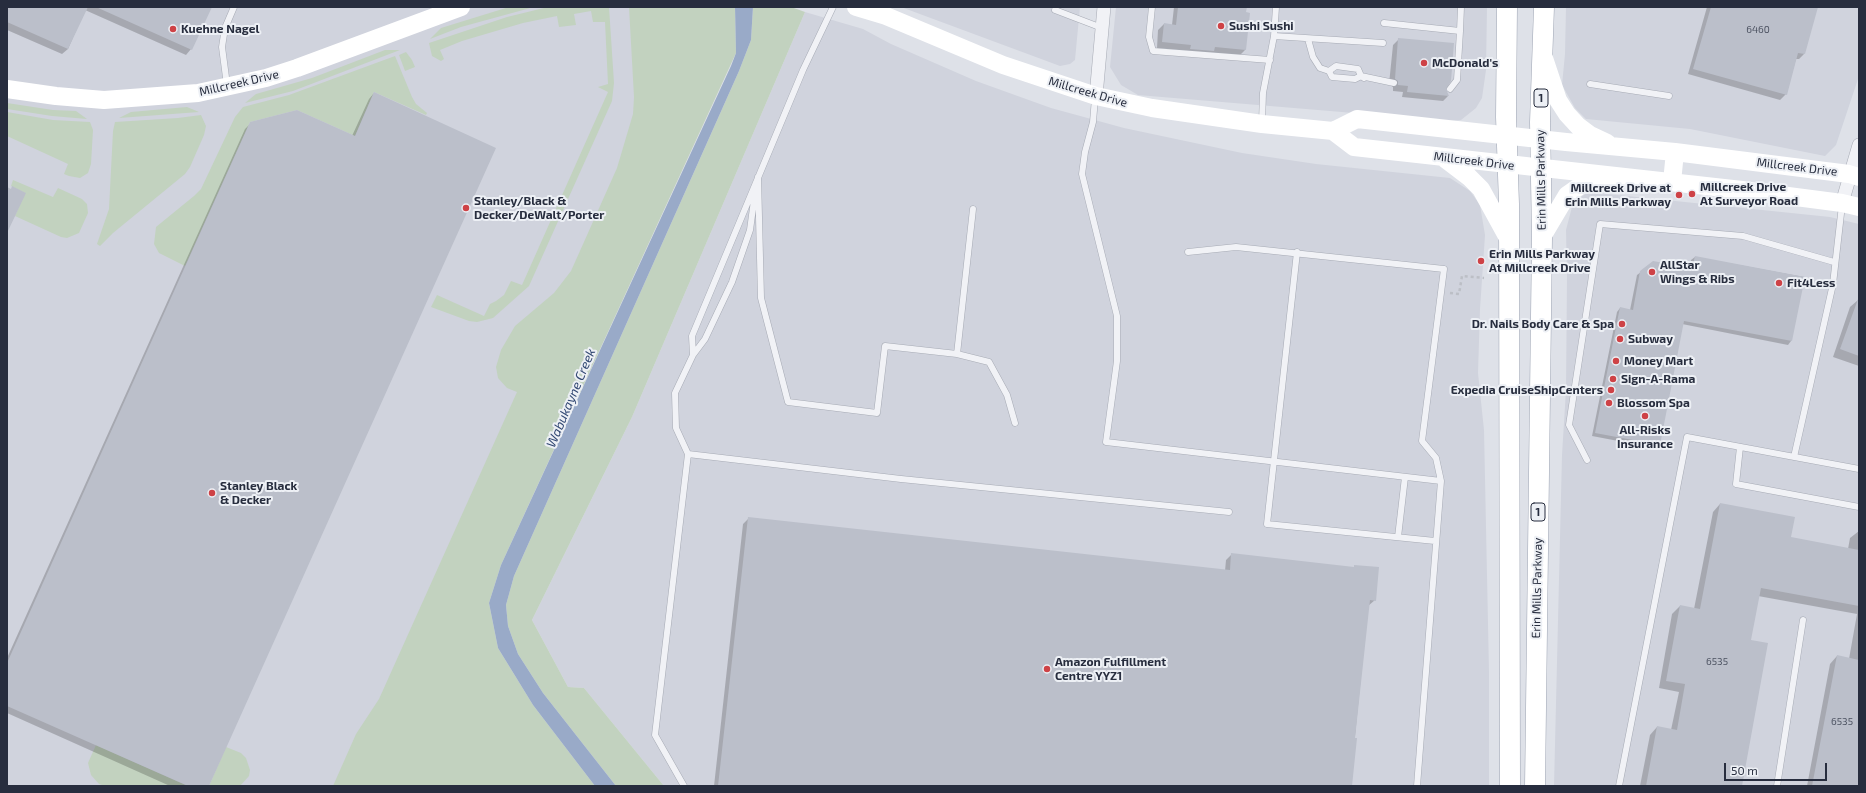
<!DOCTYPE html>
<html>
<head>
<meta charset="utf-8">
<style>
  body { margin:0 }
  #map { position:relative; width:1866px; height:793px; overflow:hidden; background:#dee1e8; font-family:"Exo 2",sans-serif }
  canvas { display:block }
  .frame { position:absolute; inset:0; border:8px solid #272d3e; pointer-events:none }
  .scale { position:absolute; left:1724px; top:763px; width:103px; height:18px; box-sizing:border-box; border:2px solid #272d3e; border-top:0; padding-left:5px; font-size:12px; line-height:14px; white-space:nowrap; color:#272d3e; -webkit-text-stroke:3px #edf0f5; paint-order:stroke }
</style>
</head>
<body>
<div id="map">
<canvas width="1866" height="793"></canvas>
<div class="frame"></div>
<div class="scale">50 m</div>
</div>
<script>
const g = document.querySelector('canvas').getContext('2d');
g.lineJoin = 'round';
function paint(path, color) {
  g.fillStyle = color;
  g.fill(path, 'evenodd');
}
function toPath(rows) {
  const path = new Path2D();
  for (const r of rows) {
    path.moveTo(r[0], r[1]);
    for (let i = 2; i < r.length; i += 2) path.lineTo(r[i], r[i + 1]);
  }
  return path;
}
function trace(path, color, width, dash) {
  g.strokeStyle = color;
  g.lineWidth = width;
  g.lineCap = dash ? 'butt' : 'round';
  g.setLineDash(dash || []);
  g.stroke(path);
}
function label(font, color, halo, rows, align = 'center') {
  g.font = font + ' "Exo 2",sans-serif';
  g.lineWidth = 4;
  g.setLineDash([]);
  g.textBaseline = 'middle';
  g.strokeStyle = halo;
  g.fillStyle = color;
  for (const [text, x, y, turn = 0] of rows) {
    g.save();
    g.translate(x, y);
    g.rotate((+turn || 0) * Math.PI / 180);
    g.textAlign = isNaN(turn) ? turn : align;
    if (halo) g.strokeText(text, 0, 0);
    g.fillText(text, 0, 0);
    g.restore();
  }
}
paint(toPath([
  [7,7,701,7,359,786,7,786],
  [901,7,1080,7,1075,60,1070,64,1060,66],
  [1116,7,1487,7,1486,70,1482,98,1476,108,1461,120,1450,121,1138,95,1121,85,1110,67],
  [1566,7,1859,7,1859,76,1836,145,1825,156,1690,129,1586,119,1575,108,1562,85,1565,54],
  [805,12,863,29,891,44,976,81,1051,108,1124,128,1242,153,1316,164,1450,178,1470,191,1480,205,1485,235,1480,309,1478,373,1484,430,1489,672,1489,786,664,786,584,688,568,687,532,620,632,417],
  [1588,192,1830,217,1859,224,1859,786,1554,786,1562,455,1566,390,1567,277,1566,230,1573,203]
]), '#d0d3dd');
paint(toPath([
  [509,7,534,7,461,27,430,39,441,28],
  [548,7,609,7,614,83,612,101,529,286,493,318,477,322,469,321,431,307,437,295,484,316,490,304,496,301,504,295,511,281,522,285,608,92,598,87,608,84,605,22,593,22,591,11,574,14,576,25,559,27,557,16,523,23,462,41,440,50,444,59,441,61,432,56,429,43,507,17],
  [629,7,735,7,736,53,501,565,489,603,498,648,533,705,595,786,333,786,356,734,379,699,517,392,507,388,498,378,496,367,501,350,515,326,554,293,571,271,617,168,633,114,634,97],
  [753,7,791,7,805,12,632,417,532,620,568,687,584,688,664,786,616,786,543,693,518,654,508,626,506,605,514,576,739,71,751,40],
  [385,50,400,50,293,91,245,103,256,94,312,78],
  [406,52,412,60,415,67,405,71,399,55],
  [395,56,412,97,416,104,427,113,426,115,374,92,355,136,297,110,250,122,185,266,159,253,154,244,156,227,194,196,201,189,235,117,243,107,289,95],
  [7,103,53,110,76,111,87,119,52,116,7,109],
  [187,107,199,112,119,118,131,112],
  [7,112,53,120,90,122,93,130,91,164,88,173,80,178,69,176,64,174,68,164,7,136],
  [201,115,206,126,204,135,190,167,185,174,113,233,100,246,97,244,109,209,113,131,115,122,178,118],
  [13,180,53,197,58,188,82,199,87,204,88,213,79,233,67,238,61,237,15,216,25,193,11,186],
  [96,745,188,786,105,786,99,784,91,775,88,763],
  [226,747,241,753,246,758,250,770,249,776,240,786,209,786]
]), '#c2d2bf');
paint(toPath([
  [735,7,753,7,751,40,739,71,514,576,506,605,508,626,518,654,543,693,616,786,595,786,533,705,498,648,489,603,501,565,731,66,736,53]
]), '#99aac8');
paint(toPath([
  [7,7,211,7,191,49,186,55,85,10,68,49,62,54,7,30],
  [1174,7,1246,7,1245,13,1249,13,1245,50,1239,56,1157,48,1158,30,1164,24,1172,25],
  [1707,7,1817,7,1804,54,1799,59,1796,59,1786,94,1780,100,1688,74],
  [1399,39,1444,89,1448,96,1443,101,1402,97,1403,92,1393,91,1393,87,1389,84,1393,45],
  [374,93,208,786,170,786,7,713,7,658,245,129,251,123,352,136,369,99],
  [1695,257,1804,277,1791,341,1788,345,1682,324,1659,445,1655,448,1592,436,1617,312,1620,308,1630,310,1637,275,1641,272,1690,269,1691,260],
  [1858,300,1859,300,1859,366,1833,357,1850,307],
  [1720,504,1790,538,1848,549,1850,538,1859,531,1859,786,1807,786,1830,664,1837,656,1849,659,1857,614,1758,596,1750,640,1741,786,1640,786,1650,735,1657,727,1671,730,1679,692,1659,688,1672,614,1680,606,1694,609,1713,512],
  [749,518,1225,571,1226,560,1232,554,1353,568,1355,566,1375,600,1368,606,1350,786,714,786,743,524]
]), '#0003');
paint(toPath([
  [7,7,88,7,68,49,7,22],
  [96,7,212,7,192,50],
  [1178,7,1247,7,1246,12,1250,13,1246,50,1215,47,1214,51,1190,49,1191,45,1162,42,1164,23,1176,25],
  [1711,7,1818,7,1805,54,1798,53,1787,95,1693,69],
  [1398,38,1454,43,1451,81,1446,89,1449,96,1407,92,1408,86,1398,85,1398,81,1395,79],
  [374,92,496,148,209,786,188,786,7,706,7,663,250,122,297,110,355,136],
  [12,186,26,193,7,233,7,187,11,189],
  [1695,256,1805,277,1792,341,1684,321,1660,445,1595,433,1620,307,1633,310,1640,271,1653,261,1692,268],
  [1858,299,1859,299,1859,356,1840,349],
  [1720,503,1795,517,1791,537,1859,550,1859,606,1761,588,1751,640,1768,643,1742,786,1646,786,1657,726,1677,730,1685,684,1666,681,1680,605,1700,609],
  [748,517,1230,570,1231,553,1354,567,1354,565,1379,567,1376,601,1370,600,1355,738,1357,738,1352,786,718,786],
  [1837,655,1859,660,1859,786,1812,786]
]), '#bbbfca');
const lane = toPath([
  [1056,7,1055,10,1102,28],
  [1152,7,1149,37,1153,51,1270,60],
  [1384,23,1460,31,1461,7],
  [1274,36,1383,43],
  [1308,39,1313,57,1320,68,1329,71,1332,77,1355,79,1361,76,1394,83],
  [1329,71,1336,66,1358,69,1361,76,1364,78],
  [1590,84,1669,96],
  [227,85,222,47,225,28,234,7],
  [1450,89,1457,80,1460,31],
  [1095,98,1093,122,1085,152,1082,174,1117,316,1117,361,1106,442,1441,481,1436,458,1422,441,1444,269,1236,247,1188,252],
  [1262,122,1263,93,1274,36,1276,7],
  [758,177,761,298,788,402,877,413,885,346,957,354,989,362,1007,395,1015,423],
  [1297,252,1267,524,1435,541],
  [957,354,973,209],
  [693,355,692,336,803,70,833,7],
  [1740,447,1736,484,1859,507],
  [688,454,676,428,675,393,693,355,705,339,732,282,750,230,755,193],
  [1794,457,1833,284,1842,205],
  [1587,460,1569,425,1600,224,1743,236,1834,262],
  [1398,537,1405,477],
  [684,786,655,735,688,454,901,479,1229,512],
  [1417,786,1441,481],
  [1619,786,1687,437,1859,469],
  [1777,786,1803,620]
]);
const street = toPath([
  [1096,96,1104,7],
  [1842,203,1859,145]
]);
const primary = toPath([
  [1507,7,1506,117,1509,204,1510,786],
  [1535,786,1542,237,1540,122,1544,7]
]);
trace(lane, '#a7abb5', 7);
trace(street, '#a7abb5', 14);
trace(primary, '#9da4b3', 21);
trace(toPath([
  [1450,293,1459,294,1462,276,1484,278]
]), '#bcbfc6', 2.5, [3, 3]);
trace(lane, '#f1f2f6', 6);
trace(street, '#f1f2f6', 13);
trace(toPath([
  [856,7,886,16,1003,65,1096,96,1152,108,1262,124,1333,131,1354,147,1742,190,1842,203,1859,207],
  [1544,58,1558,100,1567,114,1578,126,1590,135,1607,143],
  [7,89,56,96,104,100,198,93,266,78,297,68,461,7],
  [1333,131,1357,119,1566,142,1675,152,1849,174,1859,177],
  [1444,158,1469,177,1481,189,1509,240],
  [1672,182,1675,152],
  [1542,237,1567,195,1587,181,1602,179]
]), '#fff', 18);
trace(primary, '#fff', 20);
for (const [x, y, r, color] of [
  [1221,26,4,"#ce4246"],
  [173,29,4,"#ce4246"],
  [1424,63,4,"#ce4246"],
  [1692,194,4,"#ce4246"],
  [1679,195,4,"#ce4246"],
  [466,208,4,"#ce4246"],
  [1481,261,4,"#ce4246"],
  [1652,272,4,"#ce4246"],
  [1779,283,4,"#ce4246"],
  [1622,324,4,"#ce4246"],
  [1620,339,4,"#ce4246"],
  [1616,361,4,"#ce4246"],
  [1613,379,4,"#ce4246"],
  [1611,390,4,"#ce4246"],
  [1609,403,4,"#ce4246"],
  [1645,416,4,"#ce4246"],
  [212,493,4,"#ce4246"],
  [1047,669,4,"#ce4246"]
]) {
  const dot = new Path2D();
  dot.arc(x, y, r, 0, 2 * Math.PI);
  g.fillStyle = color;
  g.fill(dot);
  trace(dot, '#edf0f5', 1.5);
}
label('10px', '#4c5261', null, [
  ["6460",1758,30],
  ["6535",1717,662],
  ["6535",1842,722]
]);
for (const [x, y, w] of [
  [1541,98,14],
  [1538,512,14]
]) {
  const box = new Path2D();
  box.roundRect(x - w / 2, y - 9, w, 18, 3);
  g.fillStyle = '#edf0f5';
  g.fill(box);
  trace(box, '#272d3e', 1);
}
label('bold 11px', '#272d3e', null, [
  ["1",1541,98],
  ["1",1538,512]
]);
label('bold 12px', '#272d3e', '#edf0f5', [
  ["Sushi Sushi",1229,26],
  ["Kuehne Nagel",181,29],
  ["McDonald's",1432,63],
  ["Millcreek Drive",1700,187],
  ["At Surveyor Road",1700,201],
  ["Millcreek Drive at",1671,188,"right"],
  ["Erin Mills Parkway",1671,202,"right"],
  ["Stanley/Black &",474,201],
  ["Decker/DeWalt/Porter",474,215],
  ["Erin Mills Parkway",1489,254],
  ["At Millcreek Drive",1489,268],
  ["AllStar",1660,265],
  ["Wings & Ribs",1660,279],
  ["Fit4Less",1787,283],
  ["Dr. Nails Body Care & Spa",1614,324,"right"],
  ["Subway",1628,339],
  ["Money Mart",1624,361],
  ["Sign-A-Rama",1621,379],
  ["Expedia CruiseShipCenters",1603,390,"right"],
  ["Blossom Spa",1617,403],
  ["All-Risks",1645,430,"center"],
  ["Insurance",1645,444,"center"],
  ["Stanley Black",220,486],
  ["& Decker",220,500],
  ["Amazon Fulfillment",1055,662],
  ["Centre YYZ1",1055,676]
], 'left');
label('12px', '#272d3e', '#edf0f5', [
  ["Millcreek Drive",239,83,-13],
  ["Millcreek Drive",1088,92,16],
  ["Millcreek Drive",1474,161,7],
  ["Millcreek Drive",1797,167,7],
  ["Erin Mills Parkway",1541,180,-91],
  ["Erin Mills Parkway",1537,588,-89]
]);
label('italic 13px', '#314772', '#edf0f5', [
  ["Wabukayne Creek",571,398,-67]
]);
</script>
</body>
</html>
